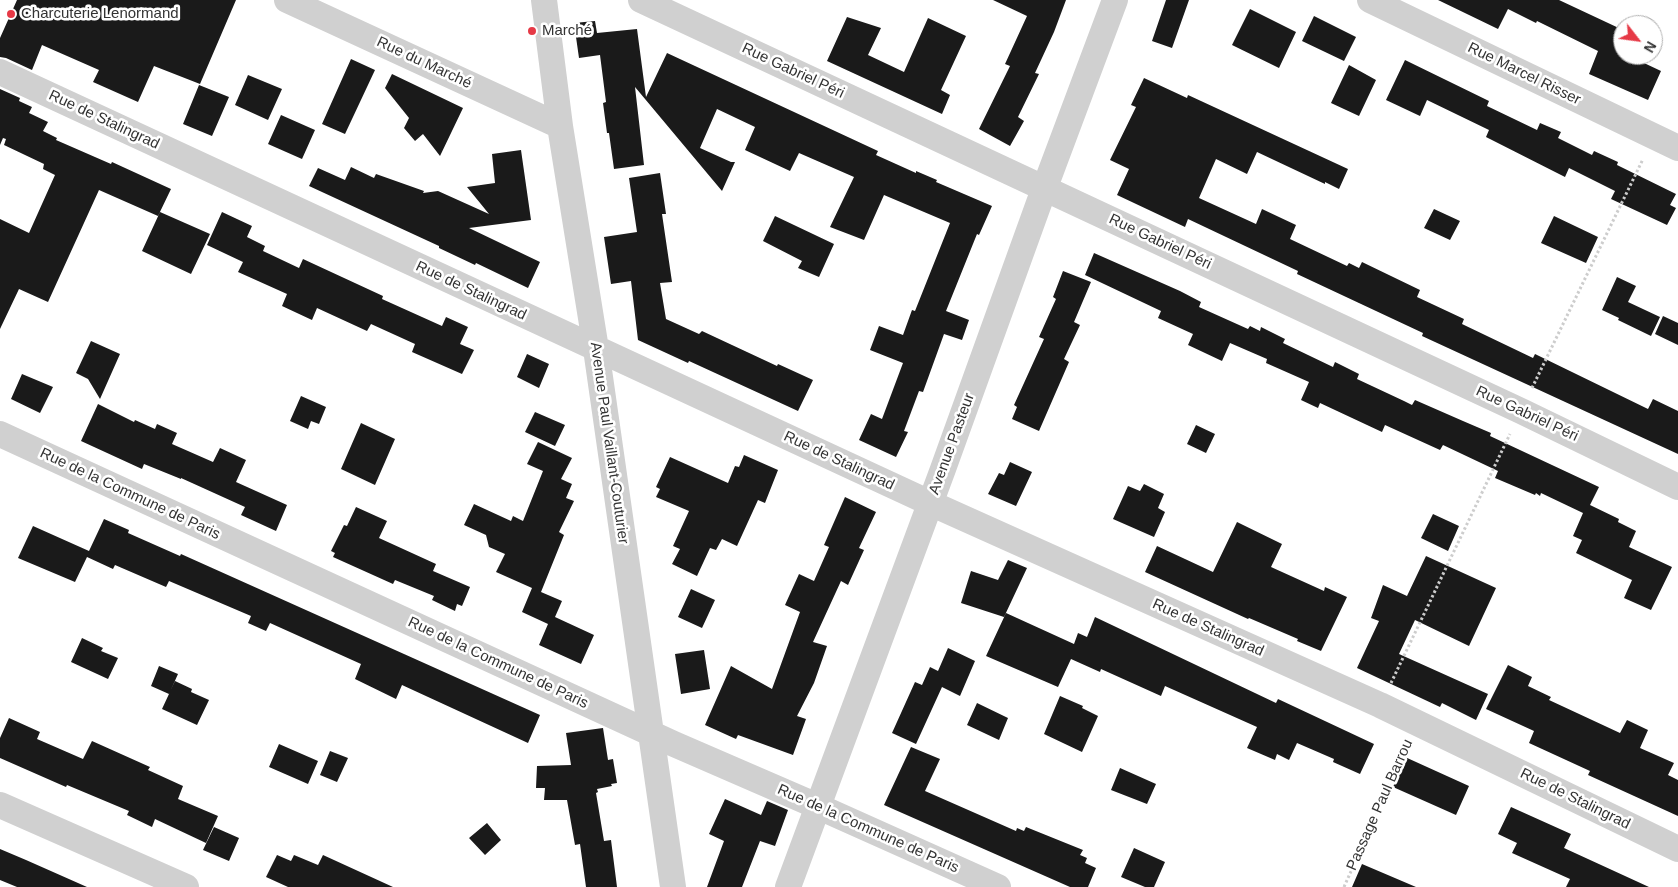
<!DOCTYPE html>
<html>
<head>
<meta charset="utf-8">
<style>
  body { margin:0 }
  #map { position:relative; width:1678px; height:887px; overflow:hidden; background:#fff; font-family:Arial,sans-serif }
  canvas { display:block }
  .north { position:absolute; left:1613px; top:15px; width:50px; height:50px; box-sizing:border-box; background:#fff; border:1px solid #adadad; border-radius:50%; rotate:120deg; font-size:14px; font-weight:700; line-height:20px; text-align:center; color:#333 }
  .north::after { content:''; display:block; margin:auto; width:18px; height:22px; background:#e63946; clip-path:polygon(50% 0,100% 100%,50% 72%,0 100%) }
</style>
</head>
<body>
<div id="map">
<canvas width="1678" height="887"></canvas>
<div class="north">N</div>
</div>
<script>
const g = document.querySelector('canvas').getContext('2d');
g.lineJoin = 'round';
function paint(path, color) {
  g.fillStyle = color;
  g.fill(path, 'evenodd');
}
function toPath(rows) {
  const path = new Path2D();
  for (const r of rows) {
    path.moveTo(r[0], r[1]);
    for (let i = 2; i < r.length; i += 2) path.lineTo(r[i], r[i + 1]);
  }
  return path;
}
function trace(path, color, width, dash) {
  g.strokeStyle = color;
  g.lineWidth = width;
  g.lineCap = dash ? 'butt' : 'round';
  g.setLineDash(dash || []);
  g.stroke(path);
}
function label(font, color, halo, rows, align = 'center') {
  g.font = font + ' Arial,sans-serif';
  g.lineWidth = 5;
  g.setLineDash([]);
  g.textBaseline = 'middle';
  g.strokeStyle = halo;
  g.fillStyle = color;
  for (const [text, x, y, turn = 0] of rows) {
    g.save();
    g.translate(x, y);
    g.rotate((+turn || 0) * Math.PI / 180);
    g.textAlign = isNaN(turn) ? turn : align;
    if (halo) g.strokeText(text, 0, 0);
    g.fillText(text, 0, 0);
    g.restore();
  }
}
paint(toPath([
  [17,0,236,0,200,84,154,66,138,102,93,82,99,70,42,45,32,70,6,58,0,57,0,38],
  [993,0,1066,0,1054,32,1035,73,1039,74,1018,117,1024,121,1010,146,979,129,1010,66,1005,64,1027,16],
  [1166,0,1189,0,1172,48,1152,41],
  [1438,0,1559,0,1623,30,1623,55,1627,55,1661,71,1648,100,1589,74,1598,51,1537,21,1536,23,1508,9,1498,29],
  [1250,9,1296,32,1279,68,1232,45],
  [1314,16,1356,37,1344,61,1302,41],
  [847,17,881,28,868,55,904,72,928,18,966,36,941,90,950,95,942,114,827,61],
  [595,21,597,33,637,29,646,97,667,53,878,151,876,155,916,173,916,171,937,180,936,182,992,206,979,235,977,234,946,311,969,320,962,340,944,334,923,392,919,391,904,431,908,432,896,457,859,440,871,414,882,419,903,363,870,350,879,326,903,335,912,310,915,311,950,223,884,195,864,240,830,227,854,177,799,153,790,171,745,150,755,127,717,109,700,148,731,162,735,162,722,191,635,87,644,165,614,169,609,133,607,133,603,103,606,102,600,55,579,58,574,23],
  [351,59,375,70,345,134,322,124],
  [1405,60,1489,101,1487,106,1537,130,1540,123,1561,132,1558,138,1592,155,1594,151,1618,162,1617,165,1676,194,1670,205,1676,208,1667,225,1611,199,1615,191,1569,168,1565,177,1486,137,1489,130,1427,100,1420,116,1386,100],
  [1349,65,1376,80,1359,116,1331,103],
  [392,74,463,108,440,156,423,134,415,141,404,128,409,118,385,88],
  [248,75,282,89,268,120,235,105],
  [1144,78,1187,98,1188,95,1348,169,1339,189,1325,182,1325,184,1257,152,1247,174,1216,159,1199,198,1256,224,1262,209,1296,225,1290,239,1347,266,1349,263,1359,268,1362,262,1420,290,1417,297,1464,319,1462,324,1533,358,1535,354,1648,409,1653,399,1678,411,1678,454,1422,336,1423,333,1297,274,1298,271,1188,219,1185,227,1117,195,1129,169,1110,160,1136,107,1131,105],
  [199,85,229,97,212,136,183,124],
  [0,89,20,98,19,101,32,107,29,113,48,122,43,131,57,138,56,140,111,164,112,162,171,189,158,216,99,190,48,302,19,289,0,329,0,219,29,233,55,175,43,169,44,164,4,145,6,139,3,138,0,145],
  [281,115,315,130,302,159,268,144],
  [521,150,531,220,469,228,540,262,528,288,476,263,475,265,439,248,439,246,309,186,318,168,345,180,351,167,374,178,376,174,424,191,423,193,438,191,489,214,467,187,495,183,492,154],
  [660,173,666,214,662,214,672,282,660,283,666,319,699,334,702,331,777,366,778,364,813,380,798,411,689,361,688,363,638,340,631,281,611,284,604,237,637,232,629,178],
  [1434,209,1460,221,1450,240,1424,228],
  [160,212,210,234,191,274,142,251],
  [222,212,252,226,247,237,265,246,263,251,299,268,303,259,383,296,382,299,442,326,446,317,468,327,460,344,474,350,462,374,412,352,415,344,371,324,367,331,317,308,312,320,282,306,287,294,238,272,243,262,207,245],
  [775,216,834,244,819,277,798,268,802,261,763,241],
  [1554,216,1598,237,1586,263,1541,243],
  [1094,253,1180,291,1201,302,1199,307,1248,329,1250,326,1260,331,1261,327,1285,339,1283,343,1333,367,1335,362,1359,374,1357,379,1404,401,1412,405,1415,400,1463,421,1491,433,1490,436,1599,487,1590,505,1619,519,1618,522,1636,531,1629,547,1672,567,1651,610,1624,598,1632,580,1576,553,1582,540,1573,536,1583,513,1541,493,1540,496,1536,493,1535,495,1495,478,1498,471,1443,445,1440,450,1385,425,1382,432,1320,403,1318,408,1301,400,1309,382,1266,363,1267,359,1230,343,1222,361,1188,345,1193,334,1158,318,1161,311,1085,275],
  [1063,271,1091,282,1074,322,1080,325,1064,359,1069,362,1039,431,1012,419,1017,407,1014,405,1044,339,1039,337,1056,299,1053,297],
  [1617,277,1636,286,1628,302,1660,317,1651,336,1618,320,1619,318,1602,310],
  [1663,316,1678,323,1678,345,1655,334],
  [91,341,120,354,100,399,88,379,76,373],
  [527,354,549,364,539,388,517,377],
  [22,374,53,387,40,413,11,399],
  [301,396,326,407,319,424,311,421,308,429,290,421],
  [98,404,134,422,135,420,155,429,157,424,177,433,172,444,213,462,220,448,246,460,236,482,287,505,276,531,241,515,245,507,181,478,181,479,144,464,142,469,81,441],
  [535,412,565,425,555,446,525,432],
  [361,423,395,439,375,485,341,469],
  [1196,425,1215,434,1206,453,1187,444],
  [538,442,572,458,561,479,572,484,566,498,574,501,559,532,564,535,541,592,562,601,555,617,594,635,581,664,539,645,548,624,522,612,532,588,496,572,505,554,489,547,486,535,464,525,474,504,511,521,513,516,523,521,543,471,527,464],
  [744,455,778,470,765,503,758,500,737,546,722,539,716,550,710,548,697,576,672,564,680,549,673,546,689,511,656,497,660,489,656,487,670,457,728,483,735,466,739,467],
  [1010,462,1032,472,1016,506,988,494,999,473,1004,475],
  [1144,484,1164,494,1158,508,1165,512,1154,537,1113,519,1128,486,1140,491],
  [845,497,876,512,859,548,864,550,848,585,841,581,813,642,827,646,814,683,797,716,806,719,793,755,738,735,736,739,705,725,731,666,772,689,800,612,785,605,799,574,814,581,829,547,824,545],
  [356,507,387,521,379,538,436,564,433,571,470,587,462,606,457,604,455,611,432,600,434,596,395,580,393,584,333,557,335,553,331,551,344,525,347,526],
  [1433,514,1459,526,1448,551,1421,538],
  [104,519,129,530,128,533,180,556,181,554,540,715,528,743,402,685,396,699,355,679,361,664,270,623,266,631,248,623,251,616,169,581,166,587,115,565,113,569,87,557,75,582,18,558,33,526,89,551],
  [1237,522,1282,544,1271,567,1324,591,1325,587,1347,597,1321,651,1297,641,1298,639,1249,618,1248,619,1145,572,1157,546,1213,572],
  [1426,556,1496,588,1469,646,1415,620,1399,654,1488,694,1476,720,1442,703,1440,707,1357,668,1379,621,1371,618,1383,585,1407,596],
  [1008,560,1027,568,1004,617,961,603,971,571,998,580],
  [691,589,715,600,702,628,678,617],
  [1006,613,1074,644,1078,633,1087,637,1095,617,1276,703,1278,699,1374,744,1360,774,1333,762,1334,759,1297,743,1289,760,1277,754,1275,760,1247,748,1257,727,1165,686,1161,696,1101,669,1100,672,1071,659,1058,687,986,656],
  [82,638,103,648,101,651,118,658,108,679,71,662],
  [948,648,975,661,960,696,942,687,916,744,892,733,915,682,922,685,930,667,938,671],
  [704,650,710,689,681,694,675,654],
  [1508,665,1532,677,1528,686,1551,697,1549,700,1620,733,1627,720,1648,730,1640,748,1674,763,1668,775,1678,780,1678,816,1588,775,1590,771,1529,743,1534,731,1486,709],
  [159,666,178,674,169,694,151,686],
  [175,681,192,689,191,692,209,700,197,725,162,709],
  [1060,696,1083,706,1082,708,1098,716,1082,752,1044,734],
  [977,703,1008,718,999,740,967,725],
  [9,718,40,732,37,739,83,759,92,741,150,767,148,770,183,786,178,799,218,816,206,843,155,819,152,827,127,815,129,811,67,785,66,787,0,758,0,738],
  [603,728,608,760,613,759,617,783,611,784,612,786,597,789,598,792,596,793,604,841,611,840,617,887,586,887,580,844,575,845,567,800,544,800,545,788,536,788,537,766,571,765,566,733],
  [279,744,318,761,308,784,269,767],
  [911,747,940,759,925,791,1016,831,1017,828,1024,831,1026,827,1083,850,1080,855,1087,858,1085,863,1096,868,1088,887,1070,887,884,805],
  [330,751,348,758,337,782,320,775],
  [1405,757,1469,786,1456,815,1393,787],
  [1120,768,1156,784,1147,804,1111,790],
  [725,799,761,815,767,801,788,810,775,846,760,841,742,887,707,887,724,841,709,834],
  [1511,807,1571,834,1564,848,1649,887,1566,887,1570,879,1512,853,1517,843,1498,834],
  [487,823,501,840,485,855,469,838],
  [214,827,239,838,229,861,203,850],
  [1134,848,1165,862,1154,887,1145,887,1121,877],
  [0,849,26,860,87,887,17,887,0,880],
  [277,855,291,861,294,855,318,865,323,855,393,887,288,887,266,877],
  [1362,864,1416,887,1352,887]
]), '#1a1a1a');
trace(toPath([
  [1532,388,1643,159],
  [1391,683,1510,434],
  [1344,887,1407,745]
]), '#cdcdcd', 3, [2.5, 2.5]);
trace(toPath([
  [287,0,560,126],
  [544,0,560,126,596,349,673,887],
  [641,0,1521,411,1678,487],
  [1370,0,1678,148],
  [0,72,930,503,1380,705,1678,849],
  [0,434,674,744,817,806,998,887],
  [0,805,186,887],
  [788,887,943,469,1039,203,1115,0]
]), '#d0d0d0', 26);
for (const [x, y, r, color] of [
  [11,14,5,"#e63946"],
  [532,31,5,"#e63946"]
]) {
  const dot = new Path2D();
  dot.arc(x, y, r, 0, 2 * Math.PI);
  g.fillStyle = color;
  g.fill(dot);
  trace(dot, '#fff', 2);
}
label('15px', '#333', '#fff', [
  ["Charcuterie Lenormand",21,14],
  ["Marché",542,31]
], 'left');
label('15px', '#333', '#fff', [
  ["Rue du Marché",424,63,25],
  ["Rue Gabriel Péri",793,71,25],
  ["Rue Marcel Risser",1524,74,26],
  ["Rue de Stalingrad",104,120,25],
  ["Rue Gabriel Péri",1160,242,25],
  ["Rue de Stalingrad",471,291,25],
  ["Rue Gabriel Péri",1527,414,25],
  ["Avenue Paul Vaillant-Couturier",609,443,82],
  ["Avenue Pasteur",952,444,-70],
  ["Rue de Stalingrad",839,461,25],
  ["Rue de la Commune de Paris",130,494,25],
  ["Rue de Stalingrad",1208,628,24],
  ["Rue de la Commune de Paris",498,663,25],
  ["Rue de Stalingrad",1575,799,26],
  ["Passage Paul Barrou",1380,805,-66],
  ["Rue de la Commune de Paris",868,829,24]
]);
</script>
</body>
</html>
